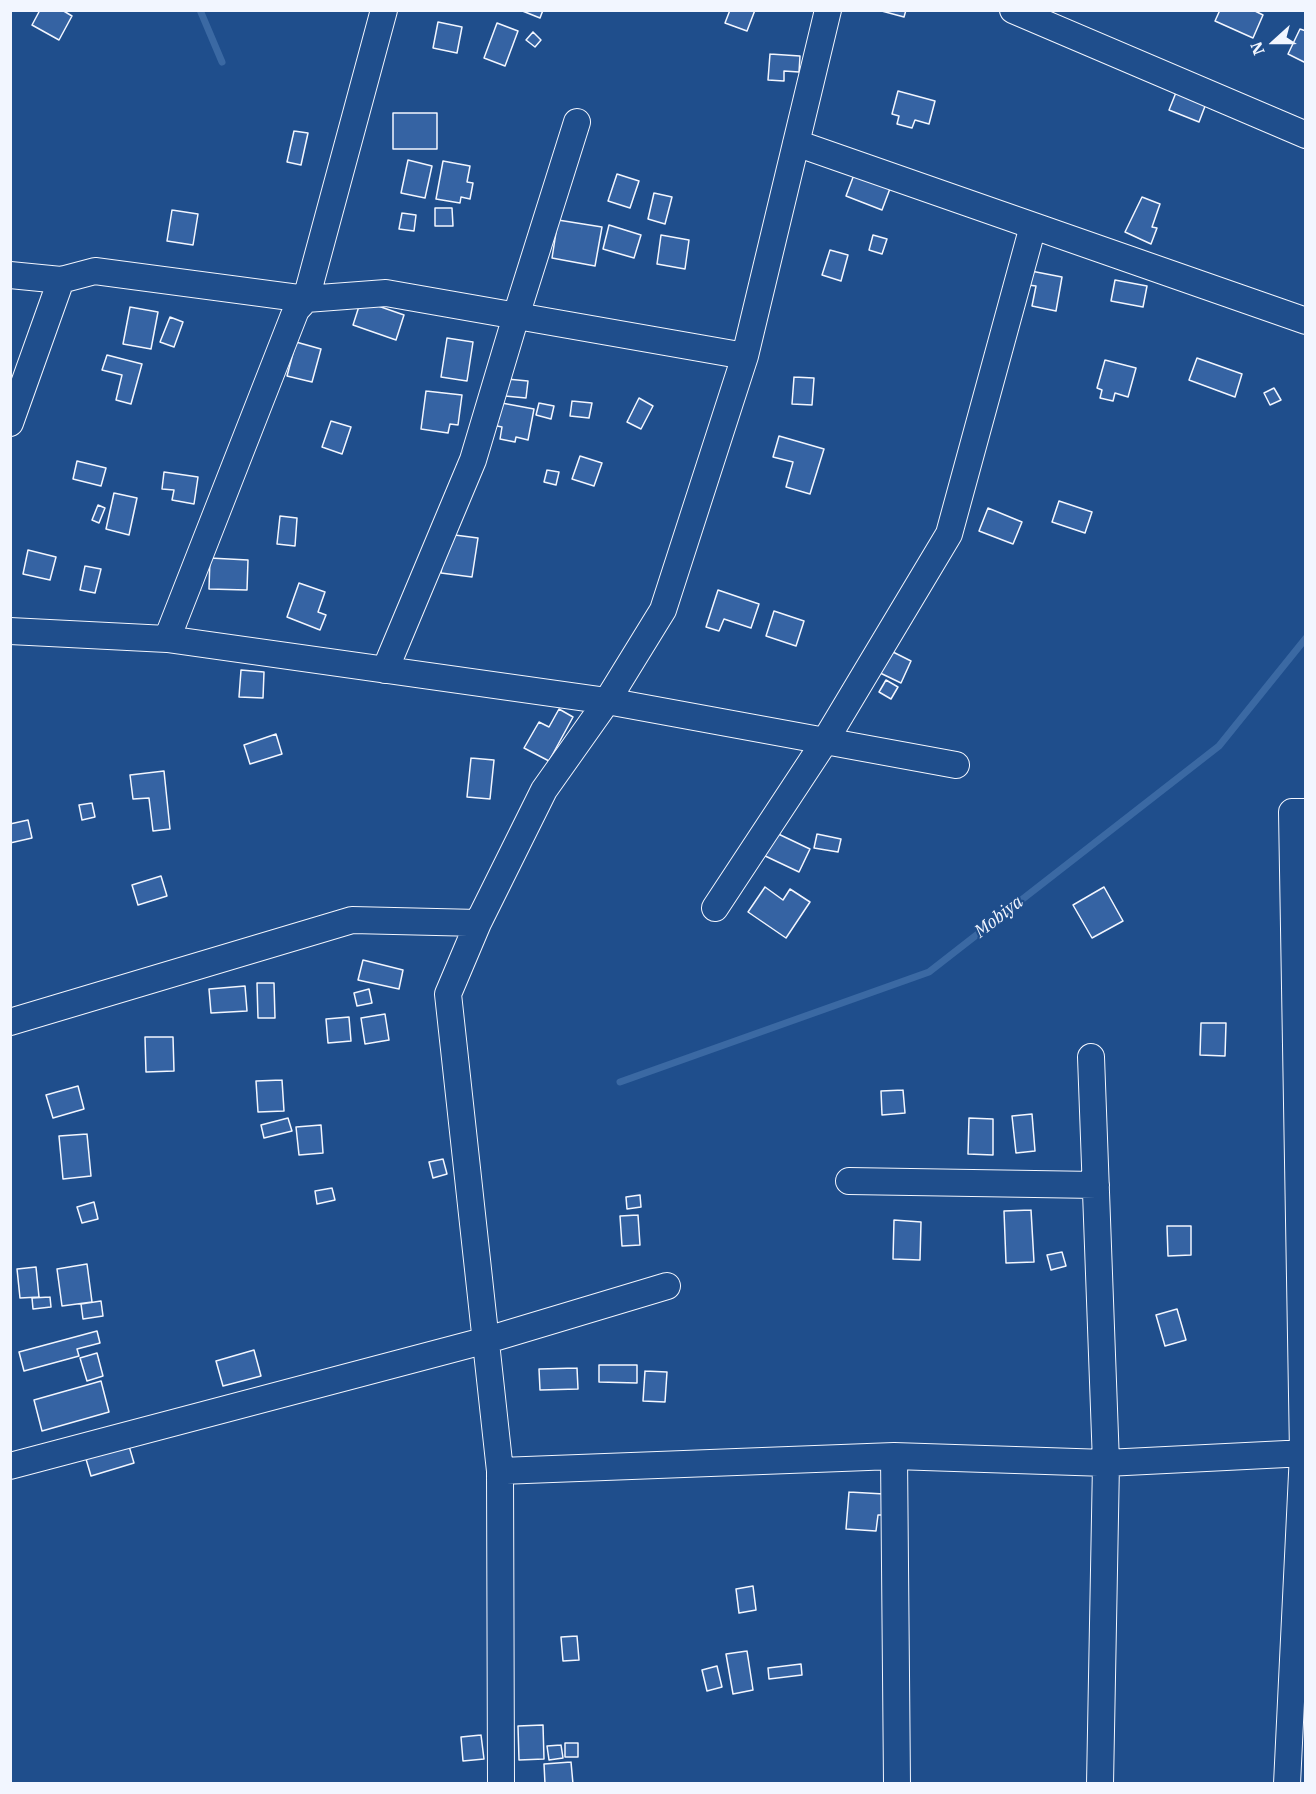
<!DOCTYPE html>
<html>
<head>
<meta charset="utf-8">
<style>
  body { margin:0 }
  #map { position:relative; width:1316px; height:1794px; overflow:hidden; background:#1f4e8c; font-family:"IBM Plex Serif",serif }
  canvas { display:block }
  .frame { position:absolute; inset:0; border:12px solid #f2f6ff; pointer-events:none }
  .north { position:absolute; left:1244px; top:12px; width:60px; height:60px; -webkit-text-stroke:4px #1f4e8c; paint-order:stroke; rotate:249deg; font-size:16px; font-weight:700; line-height:24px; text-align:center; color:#f2f6ff }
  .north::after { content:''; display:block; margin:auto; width:21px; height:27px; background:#f2f6ff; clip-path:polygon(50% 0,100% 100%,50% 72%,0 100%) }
</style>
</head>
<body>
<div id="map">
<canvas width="1316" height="1794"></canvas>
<div class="frame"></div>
<div class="north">N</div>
</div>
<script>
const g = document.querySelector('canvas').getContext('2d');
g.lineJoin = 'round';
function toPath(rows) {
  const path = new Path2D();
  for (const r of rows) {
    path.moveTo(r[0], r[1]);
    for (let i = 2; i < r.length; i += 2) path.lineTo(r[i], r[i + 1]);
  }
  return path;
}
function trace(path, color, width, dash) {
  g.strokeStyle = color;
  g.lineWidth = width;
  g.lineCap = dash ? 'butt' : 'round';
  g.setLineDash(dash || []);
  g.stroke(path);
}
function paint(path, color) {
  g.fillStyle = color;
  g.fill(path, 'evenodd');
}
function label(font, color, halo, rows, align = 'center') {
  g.font = font + ' "IBM Plex Serif",serif';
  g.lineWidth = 4.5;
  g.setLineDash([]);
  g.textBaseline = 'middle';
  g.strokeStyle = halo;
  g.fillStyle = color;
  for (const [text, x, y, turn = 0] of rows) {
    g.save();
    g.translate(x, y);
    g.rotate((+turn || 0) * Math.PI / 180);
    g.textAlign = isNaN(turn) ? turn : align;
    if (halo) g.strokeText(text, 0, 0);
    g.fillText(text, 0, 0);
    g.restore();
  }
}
trace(toPath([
  [200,10,222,62],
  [620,1082,929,972,1219,746,1306,638]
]), '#3b69a3', 7);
const building = toPath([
  [40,10,62,10,72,16,59,40,32,25,40,10],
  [520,10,543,10,540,18,520,10],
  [730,10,755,10,747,31,725,23,730,10],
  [878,10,906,10,904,17,878,10],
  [1220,10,1253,10,1263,15,1253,38,1215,21,1220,10],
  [438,22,462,27,457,53,433,48,438,22],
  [497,23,518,31,505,66,484,58,497,23],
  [1300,29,1306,31,1306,63,1288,54,1300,29],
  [533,32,541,40,535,47,526,40,533,32],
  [770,54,800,56,799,72,784,71,784,81,768,80,770,54],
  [1177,90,1207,101,1199,122,1169,110,1177,90],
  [898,91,935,101,929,124,915,120,912,128,897,124,899,116,892,114,898,91],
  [393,113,437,113,437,149,393,149,393,113],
  [294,131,308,133,301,165,287,162,294,131],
  [408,160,432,166,425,198,401,193,408,160],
  [443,161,470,166,467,182,473,183,470,199,461,197,460,203,436,199,443,161],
  [855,172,891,186,882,210,846,196,855,172],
  [617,174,639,181,630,208,608,201,617,174],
  [654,193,672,197,665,224,648,219,654,193],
  [1142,197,1160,204,1152,227,1157,228,1151,244,1125,232,1142,197],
  [435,208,452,208,453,226,435,226,435,208],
  [172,210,198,214,193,245,167,241,172,210],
  [402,213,416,215,414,231,399,229,402,213],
  [558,220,602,227,595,266,552,258,558,220],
  [609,225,641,235,634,258,603,249,609,225],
  [661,235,689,240,685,269,657,264,661,235],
  [873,235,887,239,882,254,869,250,873,235],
  [830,250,848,255,841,281,822,275,830,250],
  [1031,271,1062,277,1056,311,1032,306,1036,286,1028,285,1031,271],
  [1115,280,1147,286,1143,307,1111,301,1115,280],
  [361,300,404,315,396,340,353,325,361,300],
  [130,307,158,312,151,349,123,344,130,307],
  [170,317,183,322,174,347,160,342,170,317],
  [447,338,473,342,467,381,441,377,447,338],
  [296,342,321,349,312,382,287,376,296,342],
  [107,355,142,364,131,404,116,400,122,375,102,370,107,355],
  [1197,358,1242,374,1235,397,1189,380,1197,358],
  [1105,360,1136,368,1128,397,1115,393,1113,401,1100,398,1102,390,1097,388,1105,360],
  [794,377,814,378,812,405,792,404,794,377],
  [507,379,528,381,526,398,505,396,507,379],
  [1274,388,1281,400,1270,405,1264,393,1274,388],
  [426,391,462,395,458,425,450,424,448,433,421,429,426,391],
  [639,398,653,406,641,429,627,422,639,398],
  [491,401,534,409,528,440,516,437,515,442,500,439,502,427,487,424,491,401],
  [572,401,592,403,589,418,570,416,572,401],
  [539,403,554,406,551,419,536,415,539,403],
  [331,421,351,427,342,454,322,447,331,421],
  [779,436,824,449,810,494,786,487,793,462,773,457,779,436],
  [580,456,602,463,594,486,572,479,580,456],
  [77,461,106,468,101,486,73,479,77,461],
  [547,470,559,472,556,485,544,482,547,470],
  [164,472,198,477,194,504,172,500,174,490,162,489,164,472],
  [114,493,137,498,129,535,106,529,114,493],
  [1059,501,1092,512,1085,533,1052,522,1059,501],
  [98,505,105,508,99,523,92,520,98,505],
  [988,508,1022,522,1013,544,979,531,988,508],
  [280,516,297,518,295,546,277,544,280,516],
  [447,534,478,538,472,577,441,573,447,534],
  [28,550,56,557,50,580,23,574,28,550],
  [210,558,248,560,247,590,209,589,210,558],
  [85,566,101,569,95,593,80,590,85,566],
  [299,583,325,592,318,612,326,615,320,630,287,617,299,583],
  [718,590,759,604,751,628,724,619,719,631,706,627,718,590],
  [774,611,804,621,796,646,766,636,774,611],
  [887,649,911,661,901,683,876,671,887,649],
  [241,670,264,672,263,698,239,697,241,670],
  [886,680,898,687,891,699,879,692,886,680],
  [559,709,573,717,549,761,524,748,539,722,549,727,559,709],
  [276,734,282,754,250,764,244,745,276,734],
  [471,758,494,760,490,799,467,797,471,758],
  [164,771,170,829,153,831,149,798,133,799,130,775,164,771],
  [92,803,95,817,82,820,79,805,92,803],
  [28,820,32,838,10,843,10,824,28,820],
  [772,831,810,849,799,872,761,854,772,831],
  [817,834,841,839,838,852,814,848,817,834],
  [161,876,167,896,138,905,132,885,161,876],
  [765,887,783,900,790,889,810,902,786,938,748,912,765,887],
  [1104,887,1123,921,1092,938,1073,905,1104,887],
  [363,960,403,970,399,989,358,980,363,960],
  [257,983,274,983,275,1018,258,1018,257,983],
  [245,986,247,1011,211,1013,209,989,245,986],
  [369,989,372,1003,357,1006,354,993,369,989],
  [385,1014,389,1040,365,1044,361,1018,385,1014],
  [349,1017,351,1041,328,1043,326,1019,349,1017],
  [1201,1023,1226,1023,1225,1056,1200,1055,1201,1023],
  [145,1037,173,1037,174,1071,146,1072,145,1037],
  [282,1080,284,1111,258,1112,256,1081,282,1080],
  [78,1086,84,1109,53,1118,46,1095,78,1086],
  [903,1090,905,1113,882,1115,881,1091,903,1090],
  [1032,1114,1035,1151,1016,1153,1012,1116,1032,1114],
  [288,1118,292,1131,264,1138,261,1125,288,1118],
  [969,1118,993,1119,993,1155,968,1154,969,1118],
  [321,1125,323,1153,299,1155,296,1127,321,1125],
  [87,1134,91,1176,63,1179,59,1136,87,1134],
  [443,1159,447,1174,433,1178,429,1162,443,1159],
  [332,1188,335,1200,317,1204,315,1191,332,1188],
  [640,1195,641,1207,627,1209,626,1197,640,1195],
  [94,1202,98,1219,82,1223,77,1207,94,1202],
  [1031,1210,1034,1262,1006,1263,1004,1211,1031,1210],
  [638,1215,640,1245,622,1246,620,1216,638,1215],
  [894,1220,921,1222,920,1260,893,1259,894,1220],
  [1167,1226,1191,1226,1191,1255,1168,1256,1167,1226],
  [1062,1252,1066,1266,1051,1270,1047,1255,1062,1252],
  [87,1264,92,1302,62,1306,57,1269,87,1264],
  [36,1267,39,1297,20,1298,17,1269,36,1267],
  [50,1297,51,1307,33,1309,32,1298,50,1297],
  [101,1301,103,1316,83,1319,81,1304,101,1301],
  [1177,1309,1186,1340,1165,1346,1156,1315,1177,1309],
  [97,1331,100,1343,77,1349,79,1356,24,1371,19,1352,97,1331],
  [254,1350,261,1376,223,1386,216,1361,254,1350],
  [97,1353,103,1376,87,1381,80,1358,97,1353],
  [599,1365,637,1365,637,1383,599,1382,599,1365],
  [577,1368,578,1389,540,1390,539,1369,577,1368],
  [645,1371,667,1372,665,1402,643,1401,645,1371],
  [101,1381,109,1412,42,1431,34,1400,101,1381],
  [129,1446,134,1463,91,1476,86,1459,129,1446],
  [849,1492,884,1494,883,1515,878,1515,876,1531,846,1529,849,1492],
  [753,1586,756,1610,739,1613,736,1589,753,1586],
  [577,1636,579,1660,563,1661,561,1637,577,1636],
  [747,1651,753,1690,733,1694,726,1654,747,1651],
  [801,1664,802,1675,769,1679,768,1668,801,1664],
  [717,1666,722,1687,707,1691,702,1670,717,1666],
  [543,1725,544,1759,519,1760,518,1726,543,1725],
  [481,1735,484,1759,463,1761,461,1737,481,1735],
  [565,1743,578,1743,578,1757,565,1757,565,1743],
  [561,1745,563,1758,549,1760,547,1746,561,1745],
  [571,1762,573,1784,545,1784,544,1764,571,1762]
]);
paint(building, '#3563a3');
trace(building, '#f2f6ff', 1.5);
const minor = toPath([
  [1013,10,1306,135],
  [796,143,1306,321],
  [10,275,61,280,95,271,306,299,386,293,745,356],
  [10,423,61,280],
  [10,631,167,639,607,701,956,765],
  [167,639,296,310,306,299,384,10],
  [385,670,473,460,516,316,577,122],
  [715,908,825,741,949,534,1033,226],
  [10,1022,352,920,478,923],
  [1091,1057,1106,1463,1100,1784],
  [849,1181,1096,1185],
  [894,1456,897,1784],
  [10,1466,487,1340,667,1286],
  [500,1471,894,1456,1106,1463,1306,1453],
  [501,1784,500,1471,448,994,478,923,544,790,607,701,663,610,745,356,828,10],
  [1287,1784,1303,1453,1292,812,1306,812]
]);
trace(minor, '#f2f6ff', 28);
trace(minor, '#1f4e8c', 26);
label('italic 18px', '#f2f6ff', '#1f4e8c', [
  ["Mobiya",999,917,-38]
]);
</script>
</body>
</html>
